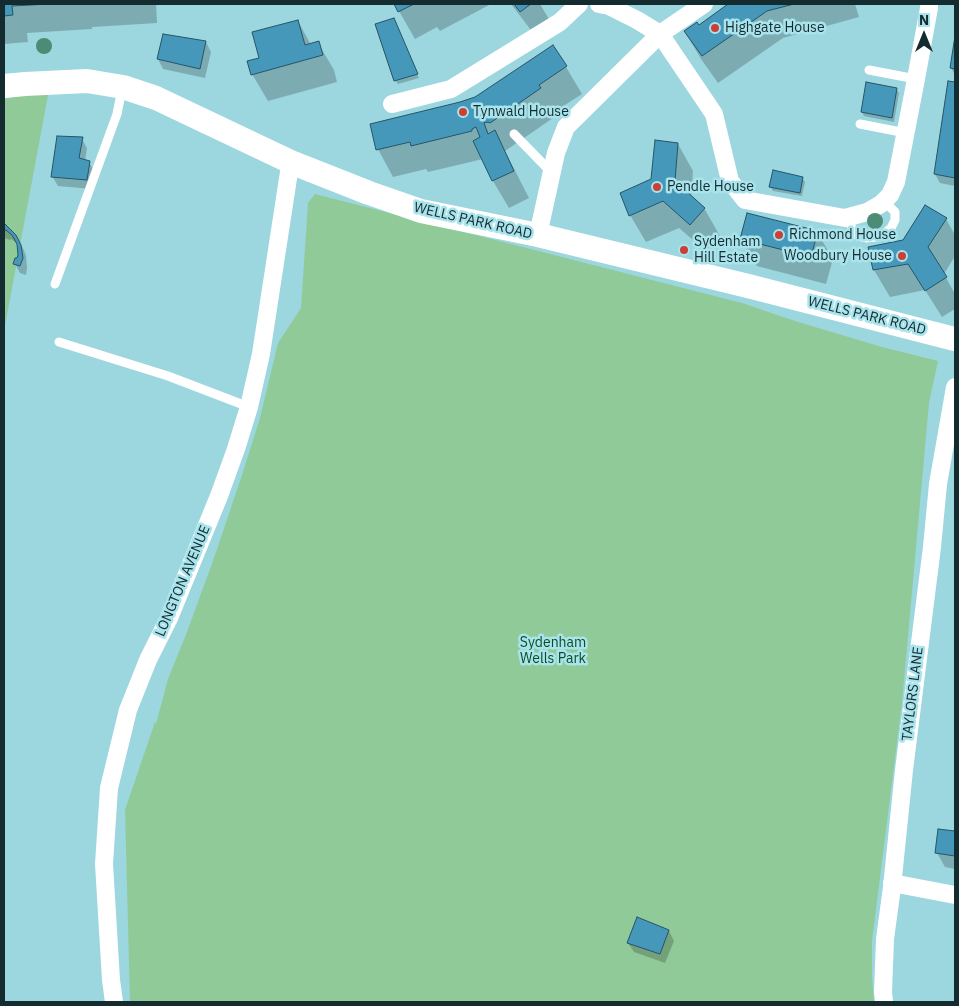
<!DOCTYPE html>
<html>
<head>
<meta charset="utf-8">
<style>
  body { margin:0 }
  #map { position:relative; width:959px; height:1006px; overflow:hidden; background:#9cd6df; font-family:"IBM Plex Sans",sans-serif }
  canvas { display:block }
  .frame { position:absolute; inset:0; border:5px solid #142b2f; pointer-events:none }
  .north { position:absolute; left:899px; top:10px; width:50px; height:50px; -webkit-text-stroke:4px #a9e3ec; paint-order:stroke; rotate:0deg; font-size:14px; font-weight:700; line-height:20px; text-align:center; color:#142b2f }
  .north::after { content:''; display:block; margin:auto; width:18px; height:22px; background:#142b2f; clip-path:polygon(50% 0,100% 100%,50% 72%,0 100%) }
</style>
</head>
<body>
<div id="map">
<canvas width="959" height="1006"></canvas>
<div class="frame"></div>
<div class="north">N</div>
</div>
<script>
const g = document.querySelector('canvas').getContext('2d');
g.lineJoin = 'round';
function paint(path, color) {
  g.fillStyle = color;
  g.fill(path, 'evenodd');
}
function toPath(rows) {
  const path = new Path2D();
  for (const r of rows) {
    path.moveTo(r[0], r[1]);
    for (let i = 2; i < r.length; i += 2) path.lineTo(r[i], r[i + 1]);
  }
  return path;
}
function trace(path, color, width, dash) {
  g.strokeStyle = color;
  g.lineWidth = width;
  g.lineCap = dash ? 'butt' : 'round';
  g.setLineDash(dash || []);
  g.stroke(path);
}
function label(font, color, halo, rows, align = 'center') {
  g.font = font + ' "IBM Plex Sans",sans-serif';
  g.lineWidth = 5;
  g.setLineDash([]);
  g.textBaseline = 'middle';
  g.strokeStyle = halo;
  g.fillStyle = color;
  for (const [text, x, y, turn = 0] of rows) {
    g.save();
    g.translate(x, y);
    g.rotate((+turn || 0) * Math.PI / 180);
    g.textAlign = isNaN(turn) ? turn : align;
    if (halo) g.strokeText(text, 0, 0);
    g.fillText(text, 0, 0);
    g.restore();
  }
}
paint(toPath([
  [49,90,4,331,4,99],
  [315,194,742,303,795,321,882,347,938,361,929,403,902,703,872,941,872,977,874,1002,130,1002,125,810,155,722,156,724,168,679,187,632,214,558,242,475,260,418,278,343,301,308,308,203]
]), '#91ca99');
paint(toPath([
  [4,4,156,4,157,23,92,27,92,29,27,33,28,42,4,44],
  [395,4,491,4,440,31,437,27,415,39],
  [511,4,540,4,553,26,537,38],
  [730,4,855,4,859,17,783,38,718,83,701,59,685,32,699,27],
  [298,21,311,45,318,43,334,70,337,82,268,101,252,74,261,59],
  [395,24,419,78,398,84,395,80],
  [206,42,211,52,205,78,163,69,158,59],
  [955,44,955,75,951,68],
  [553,47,566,67,582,94,554,112,556,116,505,151,529,198,509,208,493,181,483,159,428,172,426,169,393,177,378,149,461,104,475,98],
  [949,83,955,84,955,186,940,183,935,174],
  [896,89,899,93,894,122,864,116,862,112],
  [82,139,87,148,85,161,89,162,94,171,92,189,58,186,52,176],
  [678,144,693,171,691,197,704,208,720,236,706,251,679,228,646,242,630,215],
  [802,178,805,182,802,196,773,191,770,186],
  [946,219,955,235,955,256,944,274,955,294,955,309,942,317,925,290,890,297,874,270,870,248,904,241],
  [4,224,18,240,24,250,26,256,27,268,26,275,20,273,15,264,18,259,18,244,11,239,10,240,4,238],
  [817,232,833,259,826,284,757,266,741,239],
  [939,830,955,832,955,869,945,867,937,853],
  [638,919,669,931,674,941,665,963,634,952,628,943]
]), '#0003');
const building = toPath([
  [4,4,48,4,12,6,13,15,4,16,4,4],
  [394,4,414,4,398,12,394,4],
  [514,4,531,4,520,12,514,4],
  [728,4,794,4,767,11,702,56,684,31,697,22,699,25,728,4],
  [394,18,418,74,394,81,375,24,394,18],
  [298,20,305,45,319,41,323,55,251,75,247,61,259,58,252,32,298,20],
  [163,34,206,41,200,69,157,59,163,34],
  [955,36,955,69,950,68,955,36],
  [553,45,567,66,539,85,541,88,490,123,488,122,484,123,488,134,495,130,514,171,492,181,473,141,480,137,476,127,472,129,472,131,411,146,410,142,376,150,370,124,460,102,475,97,553,45],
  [948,81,955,82,955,178,934,174,948,81],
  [866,82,897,88,892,118,861,112,866,82],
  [57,136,83,137,79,158,90,161,87,180,51,177,57,136],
  [655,140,678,143,675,181,705,208,690,225,663,201,629,216,620,193,651,179,655,140],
  [773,170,803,177,800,193,769,187,773,170],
  [925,205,947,218,928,247,947,277,925,291,908,264,873,270,868,247,903,240,925,205],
  [747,213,818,231,811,257,740,239,747,213],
  [4,223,16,235,21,245,23,258,20,266,13,264,15,258,17,258,18,255,17,244,12,235,6,230,4,231,4,223],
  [938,829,955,831,955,856,935,853,938,829],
  [637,917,669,930,660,954,627,943,637,917]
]);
paint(building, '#4698ba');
trace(building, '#255467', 1);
trace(toPath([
  [869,70,916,79],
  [860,124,906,133],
  [514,134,552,173],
  [848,217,853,231,858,236,866,238,876,237,884,234,891,228,895,220,895,212,884,201],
  [55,284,117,114,122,89],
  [59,342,168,376,249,407]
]), '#fff', 9);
trace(toPath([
  [599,4,609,6,637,20,660,34,714,114,730,181,745,200,845,218,867,212,881,204,890,195,896,182,916,79,929,8,929,4],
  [392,104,451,89,560,22,579,4],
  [538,235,556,153,566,127,660,34,704,4],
  [892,883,955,895],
  [114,1002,111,980,104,864,109,788,128,710,148,660,169,618,219,496,236,449,249,407,261,354,289,172,293,163],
  [884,1002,883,992,885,939,892,887,904,770,932,547,938,484,955,387]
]), '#fff', 18);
trace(toPath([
  [4,86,25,84,87,81,123,87,156,98,293,163,369,193,421,211,538,235,748,286,955,339]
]), '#fff', 24);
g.fillStyle = '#4c8b75';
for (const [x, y] of [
  [44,46],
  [875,221]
]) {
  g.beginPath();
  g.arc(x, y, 8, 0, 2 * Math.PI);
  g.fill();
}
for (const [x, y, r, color] of [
  [715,28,5,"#cc3f34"],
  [463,112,5,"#cc3f34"],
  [657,187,5,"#cc3f34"],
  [779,235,5,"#cc3f34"],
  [684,250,5,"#cc3f34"],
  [902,256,5,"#cc3f34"]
]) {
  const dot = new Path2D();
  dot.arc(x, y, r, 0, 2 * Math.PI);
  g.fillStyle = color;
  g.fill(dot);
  trace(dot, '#a9e3ec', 2);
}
label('14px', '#142b2f', '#a9e3ec', [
  ["Highgate House",725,28],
  ["Tynwald House",473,112],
  ["Pendle House",667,187],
  ["Richmond House",789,235],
  ["Sydenham",694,242],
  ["Hill Estate",694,258],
  ["Woodbury House",892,256,"right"]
], 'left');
label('14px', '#142b2f', '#a9e3ec', [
  ["WELLS PARK ROAD",473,221,13],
  ["WELLS PARK ROAD",867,316,14],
  ["LONGTON AVENUE",183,581,-67],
  ["TAYLORS LANE",913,694,-83]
]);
label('14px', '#0b4d1f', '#a9e3ec', [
  ["Sydenham",553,643],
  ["Wells Park",553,659]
]);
</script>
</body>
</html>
